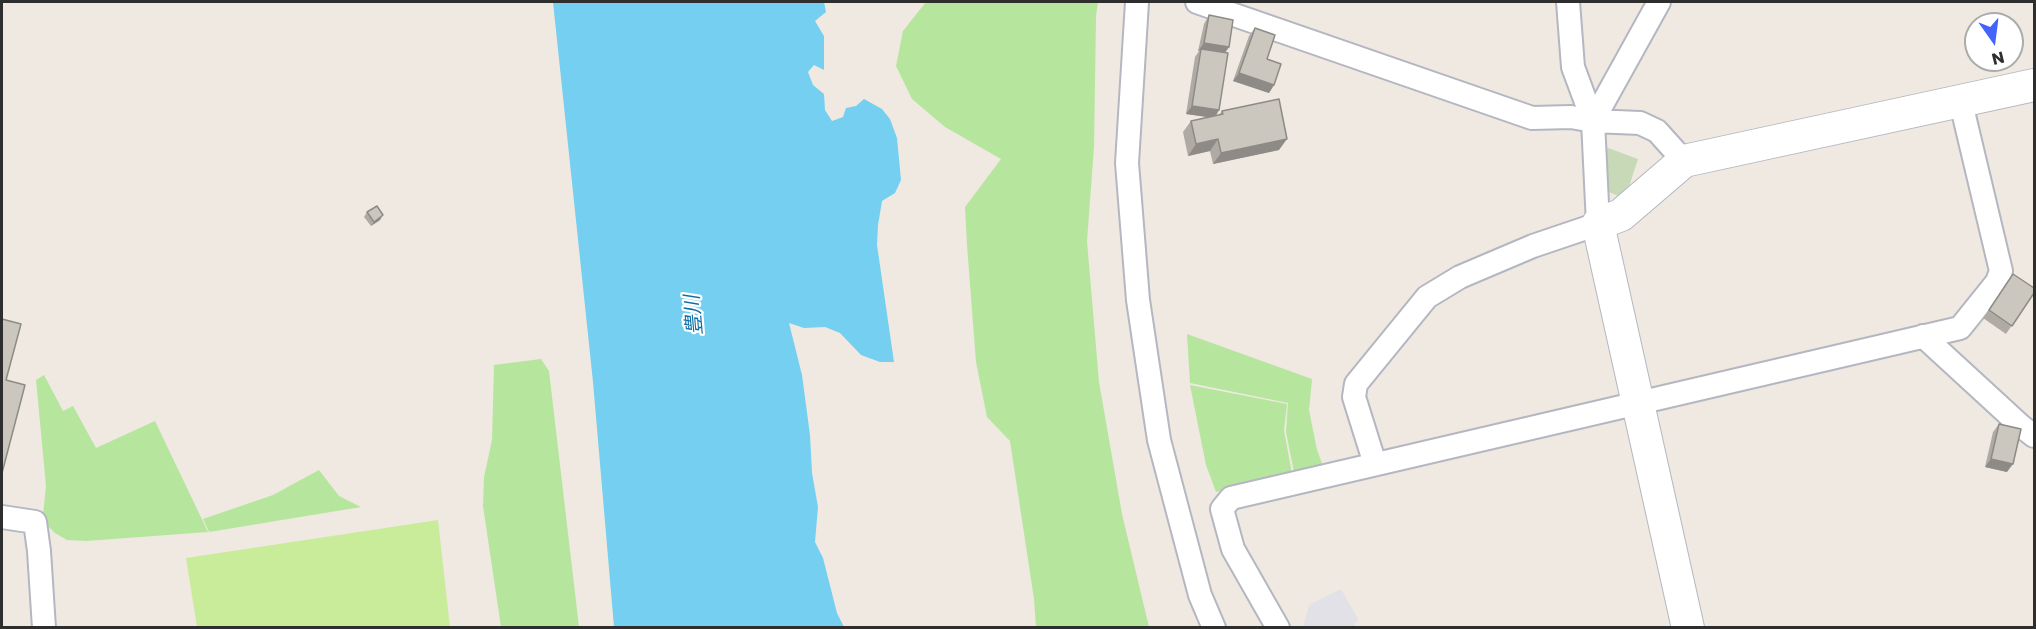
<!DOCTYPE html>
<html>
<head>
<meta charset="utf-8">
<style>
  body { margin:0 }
  #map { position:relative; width:2036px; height:629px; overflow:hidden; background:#efe9e1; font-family:Poppins,sans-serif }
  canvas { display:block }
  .frame { position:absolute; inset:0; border:3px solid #2e2e2e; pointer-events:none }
  .north { position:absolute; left:1964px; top:12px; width:60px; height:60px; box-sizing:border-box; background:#fff; border:2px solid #ababab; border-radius:50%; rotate:166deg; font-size:16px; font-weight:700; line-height:24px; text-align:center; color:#2e2e2e }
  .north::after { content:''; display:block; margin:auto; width:21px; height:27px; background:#4264fb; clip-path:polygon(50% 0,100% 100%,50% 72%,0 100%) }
</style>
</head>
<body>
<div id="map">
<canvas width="2036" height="629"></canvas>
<div class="frame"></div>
<div class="north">N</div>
</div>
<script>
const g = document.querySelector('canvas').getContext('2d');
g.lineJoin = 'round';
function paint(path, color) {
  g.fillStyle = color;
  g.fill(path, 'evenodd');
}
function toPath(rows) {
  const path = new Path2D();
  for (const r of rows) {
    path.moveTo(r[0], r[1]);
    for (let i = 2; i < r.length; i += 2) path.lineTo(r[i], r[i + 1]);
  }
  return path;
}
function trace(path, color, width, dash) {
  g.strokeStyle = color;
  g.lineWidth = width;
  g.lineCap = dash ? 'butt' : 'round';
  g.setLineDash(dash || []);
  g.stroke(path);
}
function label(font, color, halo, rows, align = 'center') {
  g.font = font + ' Poppins,"Noto Sans JP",sans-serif';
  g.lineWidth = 4.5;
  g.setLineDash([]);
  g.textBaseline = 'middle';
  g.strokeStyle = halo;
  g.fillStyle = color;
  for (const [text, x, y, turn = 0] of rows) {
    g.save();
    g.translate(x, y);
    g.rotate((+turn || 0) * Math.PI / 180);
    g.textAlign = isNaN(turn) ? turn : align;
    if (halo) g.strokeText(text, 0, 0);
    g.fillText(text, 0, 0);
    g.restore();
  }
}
paint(toPath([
  [1341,589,1358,619,1354,627,1303,627,1309,605]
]), '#e3e1e8');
paint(toPath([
  [926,2,1098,2,1096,16,1094,147,1087,241,1099,382,1122,514,1149,627,1036,627,1034,599,1010,441,987,417,976,362,967,245,965,207,1001,159,945,127,912,99,896,66,903,31],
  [1187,334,1312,379,1309,410,1317,450,1323,466,1294,472,1286,432,1288,403,1190,383],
  [541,359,549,371,579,627,501,627,483,506,484,477,492,440,494,365],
  [44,375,63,411,73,406,96,448,155,421,208,532,86,541,67,540,55,533,48,526,43,515,46,486,36,380],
  [1190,385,1287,404,1284,430,1292,474,1216,492,1206,465],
  [319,470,339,496,361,507,209,532,203,519,273,495]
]), '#b6e59e');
paint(toPath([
  [1600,145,1638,159,1625,199,1602,189]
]), '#c8d9b8');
paint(toPath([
  [438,520,450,627,197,627,186,558]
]), '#c9ec9a');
paint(toPath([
  [553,2,824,2,826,12,815,21,824,36,824,70,814,65,808,72,813,85,824,94,825,110,832,121,843,117,846,108,856,106,864,99,882,109,890,119,897,138,901,180,895,193,882,201,878,225,877,245,894,362,880,362,861,355,840,333,825,327,804,328,789,323,802,375,810,435,812,473,818,507,815,542,823,558,837,613,844,627,614,627,593,382]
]), '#75cff0');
const street = toPath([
  [1137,2,1127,163,1138,300,1159,440,1200,595,1214,628],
  [1197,2,1532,118,1571,117,1593,121,1640,123,1657,131,1684,161],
  [1593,121,1659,2],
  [1923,336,2021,426,2034,436],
  [1375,464,1354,397,1356,384,1427,297,1460,277,1533,246,1598,224,1593,121,1573,67,1568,2],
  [2,517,35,522,39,551,44,628],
  [1278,628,1233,549,1222,509,1231,498,1960,328,1997,282,2001,271,1961,103]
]);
const secondary = toPath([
  [1688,628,1598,224,1621,215,1684,161,2034,85]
]);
trace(street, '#b4b7c1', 26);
trace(secondary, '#b4b7c1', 34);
trace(street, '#fff', 22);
trace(secondary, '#fff', 32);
paint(toPath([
  [1209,15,1229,47,1225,53,1219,110,1216,116,1219,115,1222,111,1279,150,1213,164,1210,151,1188,156,1183,132,1191,121,1208,117,1186,114,1195,57,1199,51,1198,51,1204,24],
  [1255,28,1267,59,1274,85,1269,93,1233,81,1249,36],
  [367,212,380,220,371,226,364,217],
  [2013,274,2034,293,2006,334,1983,318],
  [1999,424,2007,472,1985,467,1993,432]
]), '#afaba4');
paint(toPath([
  [1204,43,1229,47,1223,55,1201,49,1198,51],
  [1239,73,1274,85,1269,93,1233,81],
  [1192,106,1219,110,1214,118,1186,114],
  [1218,139,1210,151,1188,156,1196,144],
  [1287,139,1279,150,1213,164,1221,153],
  [383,215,380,220,371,226,374,222],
  [1991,459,2013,464,2007,472,1985,467]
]), '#8e8b86');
const building = toPath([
  [1209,15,1233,20,1229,47,1204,43,1209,15],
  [1255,28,1275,35,1267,59,1281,64,1274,85,1239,73,1255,28],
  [1201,49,1228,53,1219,110,1192,106,1201,49],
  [1279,99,1287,139,1221,153,1218,139,1196,144,1191,121,1223,114,1222,111,1279,99],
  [377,206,383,215,374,222,367,212,377,206],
  [2013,274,2034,288,2034,293,2012,326,1989,310,2013,274],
  [2,319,21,324,6,380,25,385,2,473,2,319],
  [1999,424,2021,429,2013,464,1991,459,1999,424]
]);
paint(building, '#cbc7bf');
trace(building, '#8e8b86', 1.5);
label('italic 20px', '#0d6fa3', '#fff', [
  ["豊川",695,315,-95]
]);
</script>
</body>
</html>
